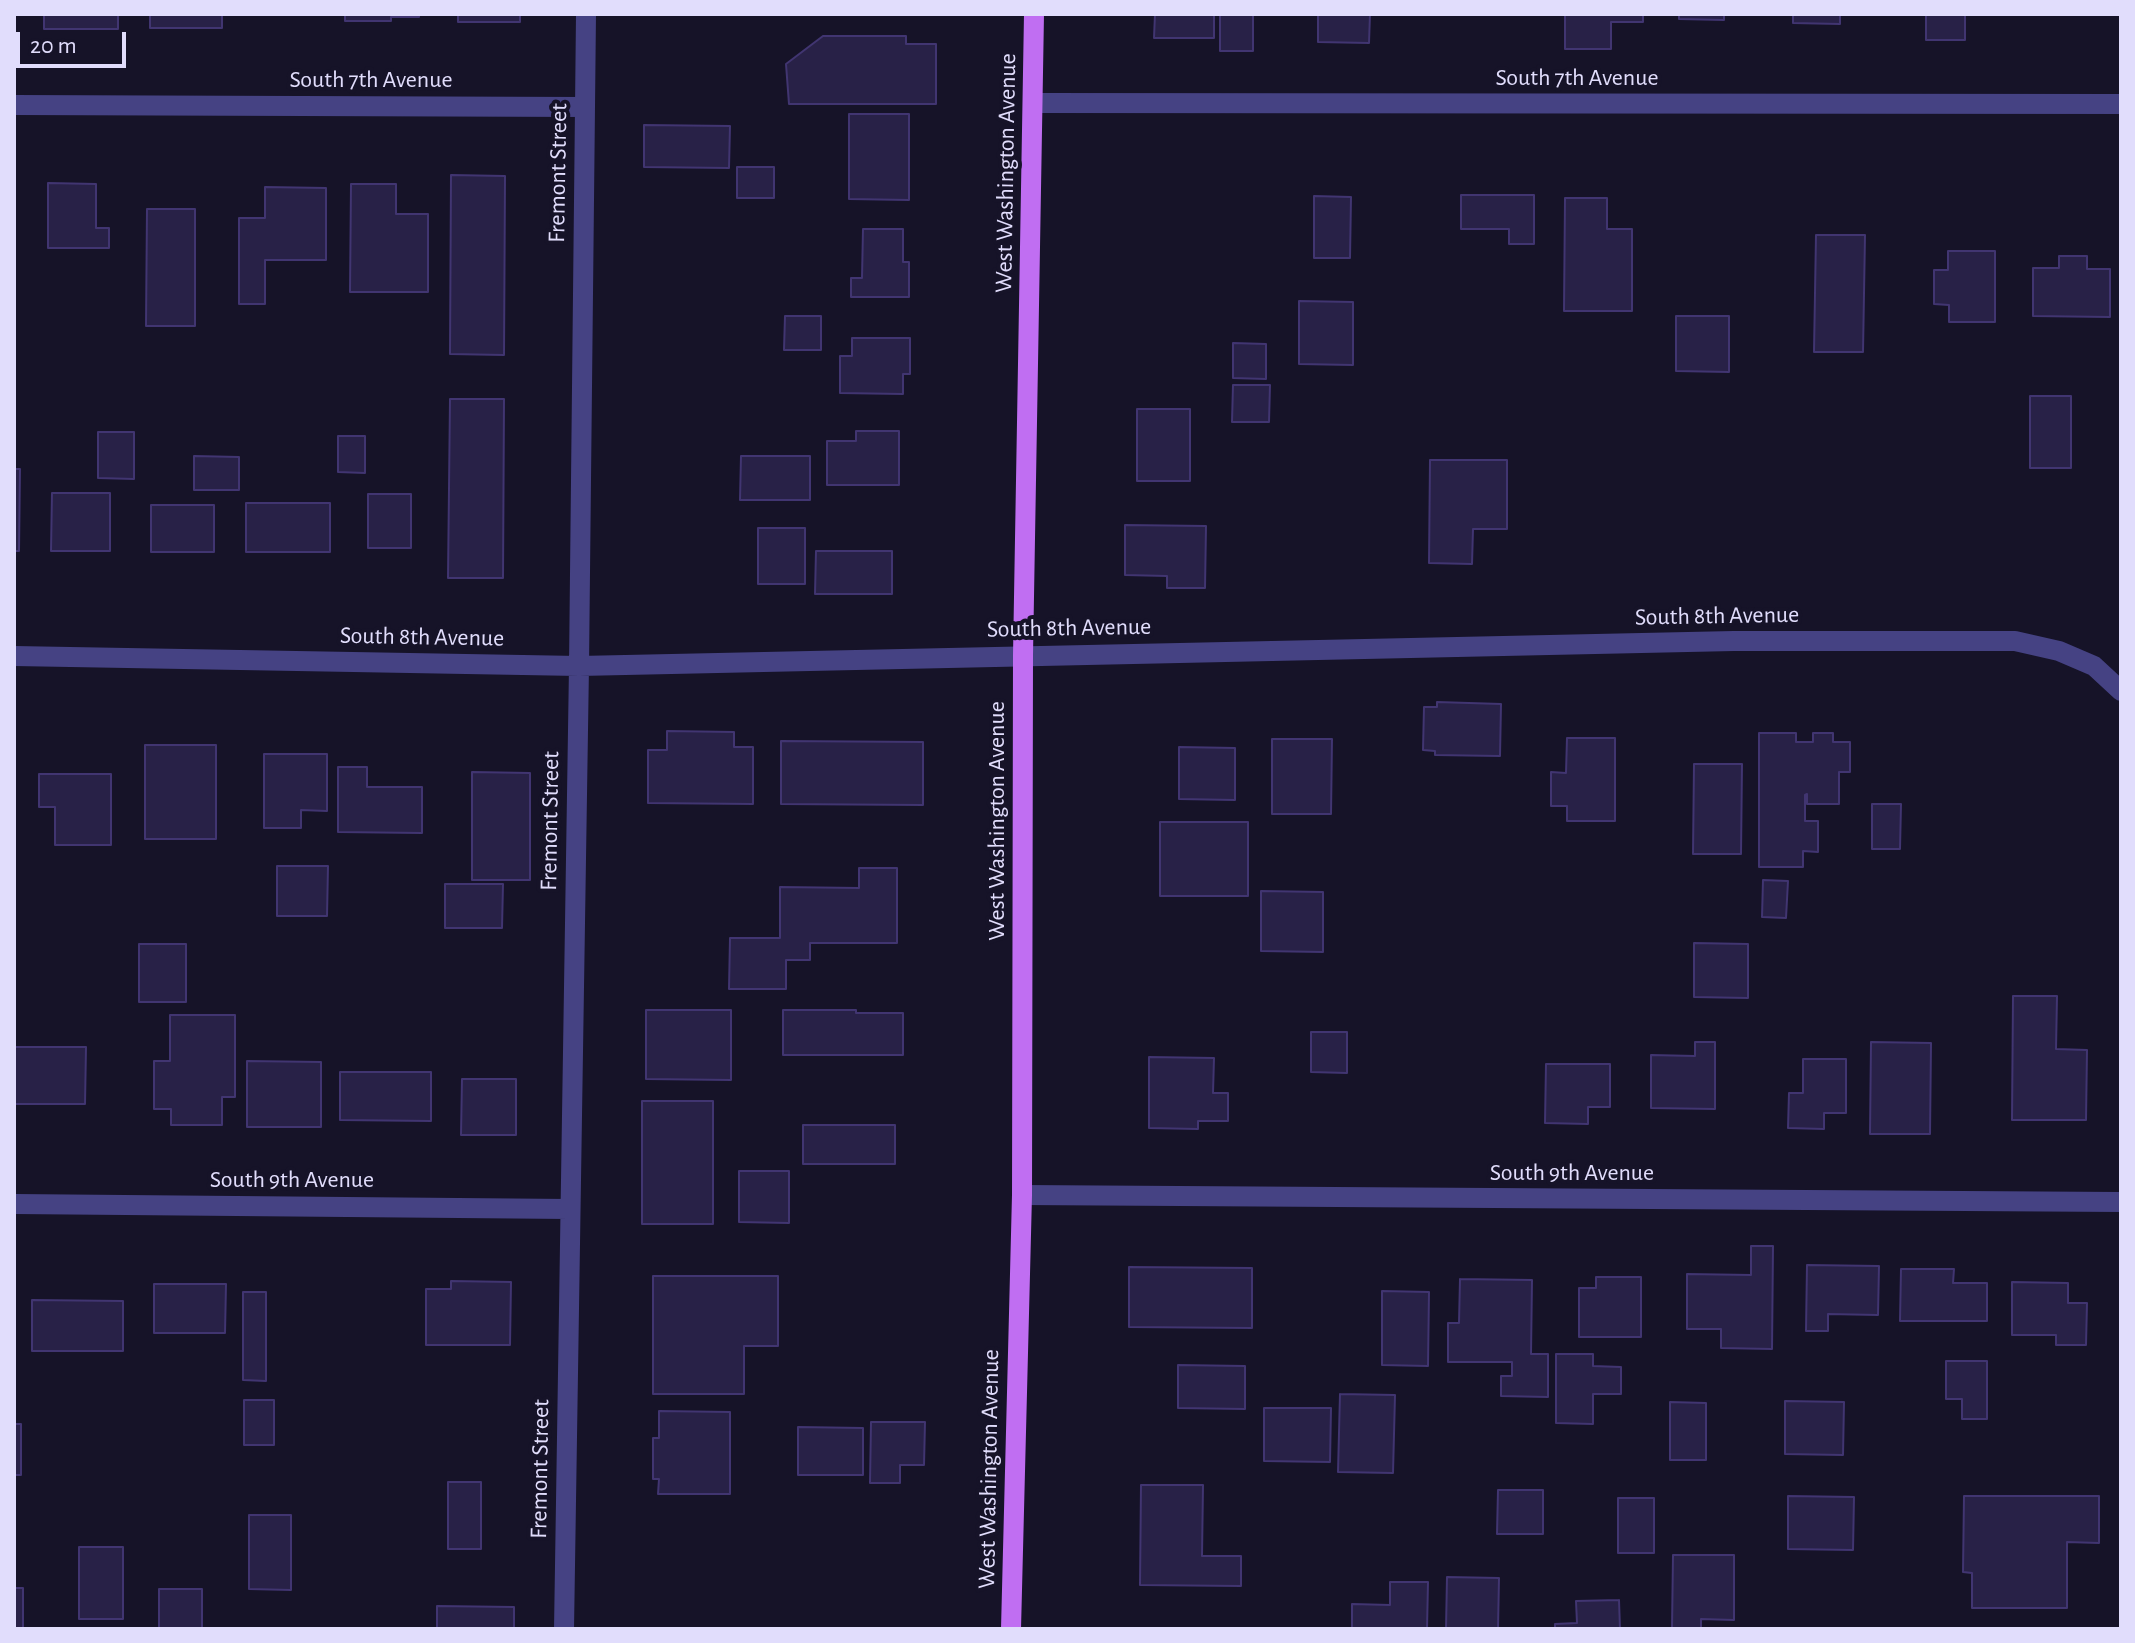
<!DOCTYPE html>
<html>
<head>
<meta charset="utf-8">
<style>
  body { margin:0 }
  #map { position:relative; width:2135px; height:1643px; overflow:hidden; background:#161328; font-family:"Alegreya Sans",sans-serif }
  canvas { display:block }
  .frame { position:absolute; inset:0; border:16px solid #e1ddfc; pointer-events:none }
  .scale { position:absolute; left:16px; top:32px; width:110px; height:36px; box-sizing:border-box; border:4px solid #e1ddfc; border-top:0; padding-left:10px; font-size:24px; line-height:28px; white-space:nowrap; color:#e1ddfc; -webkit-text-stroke:6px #161328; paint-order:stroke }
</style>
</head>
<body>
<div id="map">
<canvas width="2135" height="1643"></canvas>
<div class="frame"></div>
<div class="scale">20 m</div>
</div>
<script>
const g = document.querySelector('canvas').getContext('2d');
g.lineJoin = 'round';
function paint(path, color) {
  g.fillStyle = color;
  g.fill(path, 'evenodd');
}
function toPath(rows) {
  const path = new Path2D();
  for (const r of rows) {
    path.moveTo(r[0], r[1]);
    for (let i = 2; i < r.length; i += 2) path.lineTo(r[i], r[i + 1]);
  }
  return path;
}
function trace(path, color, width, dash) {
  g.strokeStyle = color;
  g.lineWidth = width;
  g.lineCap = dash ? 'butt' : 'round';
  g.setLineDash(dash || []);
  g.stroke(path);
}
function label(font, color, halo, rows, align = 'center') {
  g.font = font + ' "Alegreya Sans",sans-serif';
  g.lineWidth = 8;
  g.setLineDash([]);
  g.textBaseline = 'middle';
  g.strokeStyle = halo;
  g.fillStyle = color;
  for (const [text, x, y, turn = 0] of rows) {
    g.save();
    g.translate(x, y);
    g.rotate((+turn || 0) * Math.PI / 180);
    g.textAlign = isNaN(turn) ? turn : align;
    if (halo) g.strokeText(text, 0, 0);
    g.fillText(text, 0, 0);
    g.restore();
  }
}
const building = toPath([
  [44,14,118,14,118,29,44,29,44,14],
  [150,14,222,14,222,28,150,28,150,14],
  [345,14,419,14,419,17,391,17,391,21,345,21,345,14],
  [458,14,520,14,520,22,458,22,458,14],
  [1155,14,1214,14,1214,38,1154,38,1155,14],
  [1220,14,1253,14,1253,51,1220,51,1220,14],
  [1318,14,1370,14,1369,43,1318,42,1318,14],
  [1565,14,1643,14,1643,22,1611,22,1611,49,1565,49,1565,14],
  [1679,14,1724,14,1724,20,1679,19,1679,14],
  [1793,14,1840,14,1840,24,1793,23,1793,14],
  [1926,14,1965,14,1965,40,1926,40,1926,14],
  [823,36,906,36,906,44,936,44,936,104,789,104,786,64,823,36],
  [849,114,909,114,909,200,849,199,849,114],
  [644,125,730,126,729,168,644,167,644,125],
  [737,167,774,167,774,198,737,198,737,167],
  [451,175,505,176,504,355,450,354,451,175],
  [14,183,15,183,15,250,14,250,14,183],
  [48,183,96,184,96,228,109,228,109,248,48,248,48,183],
  [351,184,396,184,396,214,428,214,428,292,350,292,351,184],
  [265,187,326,188,326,260,265,260,265,304,239,304,239,218,265,218,265,187],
  [1461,195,1534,195,1534,244,1509,244,1509,229,1461,229,1461,195],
  [1314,196,1351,197,1350,258,1314,258,1314,196],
  [1565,198,1607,198,1607,229,1632,229,1632,311,1564,311,1565,198],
  [147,209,195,209,195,326,146,326,147,209],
  [863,229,903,229,903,262,909,262,909,297,851,297,851,278,862,278,863,229],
  [1816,235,1865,235,1863,352,1814,352,1816,235],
  [1948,251,1995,251,1995,322,1949,322,1949,305,1934,304,1934,270,1948,270,1948,251],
  [2059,256,2087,256,2087,269,2110,269,2110,317,2033,316,2033,268,2059,268,2059,256],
  [1299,301,1353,302,1353,365,1299,364,1299,301],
  [785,316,821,316,821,350,784,350,785,316],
  [1676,316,1729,316,1729,372,1676,371,1676,316],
  [852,338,910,338,910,374,903,374,903,394,840,393,840,356,852,356,852,338],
  [1233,343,1266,344,1266,379,1233,378,1233,343],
  [1233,385,1270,385,1269,422,1232,422,1233,385],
  [2030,396,2071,396,2071,468,2030,468,2030,396],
  [450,399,504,399,503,578,448,578,450,399],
  [1137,409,1190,409,1190,481,1137,481,1137,409],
  [856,431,899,431,899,485,827,485,827,441,856,441,856,431],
  [98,432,134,432,134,479,98,478,98,432],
  [338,436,365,436,365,473,338,472,338,436],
  [194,456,239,457,239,490,194,490,194,456],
  [741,456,810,456,810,500,740,500,741,456],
  [1430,460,1507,460,1507,529,1473,529,1472,564,1429,563,1430,460],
  [14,469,20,469,19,551,14,551,14,469],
  [52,493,110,493,110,551,51,551,52,493],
  [368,494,411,494,411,548,368,548,368,494],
  [246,503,330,503,330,552,246,552,246,503],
  [151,505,214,505,214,552,151,552,151,505],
  [1125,525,1206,526,1205,588,1167,588,1167,576,1125,575,1125,525],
  [758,528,805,528,805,584,758,584,758,528],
  [816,551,892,551,892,594,815,594,816,551],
  [1437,702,1501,704,1500,756,1435,755,1435,751,1423,750,1424,707,1437,707,1437,702],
  [667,731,734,732,734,747,753,747,753,804,648,803,648,750,667,750,667,731],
  [1759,733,1796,733,1796,742,1813,742,1813,733,1833,733,1833,742,1850,742,1850,772,1839,772,1839,804,1807,804,1807,794,1805,795,1805,821,1818,821,1818,852,1803,851,1803,867,1759,867,1759,733],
  [1567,738,1615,738,1615,821,1567,821,1567,806,1551,806,1551,772,1566,773,1567,738],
  [1272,739,1332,739,1331,814,1272,814,1272,739],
  [781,741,923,742,923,805,781,804,781,741],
  [145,745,216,745,216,839,145,839,145,745],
  [1179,747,1235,748,1235,800,1179,799,1179,747],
  [264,754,327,754,327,811,301,810,301,828,264,828,264,754],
  [1694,764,1742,764,1741,854,1693,854,1694,764],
  [338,767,367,767,367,787,422,787,422,833,338,832,338,767],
  [472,772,530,773,530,880,472,880,472,772],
  [39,774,111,774,111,845,55,845,55,807,39,807,39,774],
  [1872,804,1901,804,1900,849,1872,849,1872,804],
  [1160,822,1248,822,1248,896,1160,896,1160,822],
  [277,866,328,866,327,916,277,916,277,866],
  [859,868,897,868,897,943,810,943,810,960,786,960,786,989,729,989,730,938,780,938,780,887,859,888,859,868],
  [1763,880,1788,881,1786,918,1762,917,1763,880],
  [445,884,503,884,502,928,445,928,445,884],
  [1261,891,1323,892,1323,952,1261,951,1261,891],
  [1694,943,1748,944,1748,998,1694,997,1694,943],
  [139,944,186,944,186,1002,139,1002,139,944],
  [2013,996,2057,996,2056,1049,2087,1050,2086,1120,2012,1120,2013,996],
  [646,1010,731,1010,731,1080,646,1079,646,1010],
  [783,1010,856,1010,856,1013,903,1013,903,1055,783,1055,783,1010],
  [170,1015,235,1015,235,1097,222,1097,222,1125,171,1125,171,1109,154,1109,154,1061,170,1061,170,1015],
  [1311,1032,1347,1032,1347,1073,1311,1072,1311,1032],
  [1695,1042,1715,1042,1715,1109,1651,1108,1651,1055,1695,1056,1695,1042],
  [1871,1042,1931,1043,1930,1134,1870,1134,1871,1042],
  [14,1047,86,1047,85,1104,14,1104,14,1047],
  [1149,1057,1214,1058,1213,1093,1228,1093,1228,1121,1198,1121,1198,1129,1149,1128,1149,1057],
  [1803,1059,1846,1059,1846,1113,1824,1113,1824,1129,1788,1128,1789,1093,1803,1093,1803,1059],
  [247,1061,321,1062,321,1127,247,1127,247,1061],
  [1546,1064,1610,1064,1610,1107,1588,1107,1588,1124,1545,1123,1546,1064],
  [340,1072,431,1072,431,1121,340,1120,340,1072],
  [462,1079,516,1079,516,1135,461,1135,462,1079],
  [642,1101,713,1101,713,1224,642,1224,642,1101],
  [803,1125,895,1125,895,1164,803,1164,803,1125],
  [739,1171,789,1171,789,1223,739,1222,739,1171],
  [1751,1246,1773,1246,1772,1349,1721,1348,1721,1329,1687,1329,1687,1274,1751,1275,1751,1246],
  [1807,1265,1879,1266,1878,1315,1828,1314,1828,1331,1806,1331,1807,1265],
  [1129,1267,1252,1268,1252,1328,1129,1327,1129,1267],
  [1901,1269,1954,1269,1953,1283,1987,1283,1987,1321,1900,1321,1901,1269],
  [653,1276,778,1276,778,1346,744,1346,744,1394,653,1394,653,1276],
  [1596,1277,1641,1277,1641,1337,1579,1337,1579,1288,1596,1288,1596,1277],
  [1460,1279,1532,1280,1531,1354,1548,1354,1548,1397,1501,1396,1501,1376,1512,1376,1512,1362,1448,1362,1448,1323,1459,1323,1460,1279],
  [451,1281,511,1282,510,1345,426,1345,426,1289,451,1289,451,1281],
  [2012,1282,2068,1283,2068,1303,2087,1303,2086,1345,2056,1345,2056,1335,2012,1335,2012,1282],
  [154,1284,226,1284,225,1333,154,1333,154,1284],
  [1382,1291,1429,1292,1428,1366,1382,1365,1382,1291],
  [243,1292,266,1292,266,1381,243,1380,243,1292],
  [32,1300,123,1301,123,1351,32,1351,32,1300],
  [1556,1354,1593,1354,1593,1366,1621,1367,1621,1394,1593,1394,1593,1424,1556,1423,1556,1354],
  [1946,1361,1987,1361,1987,1419,1962,1419,1962,1399,1946,1399,1946,1361],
  [1178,1365,1245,1366,1245,1409,1178,1408,1178,1365],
  [1340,1394,1395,1395,1393,1473,1338,1472,1340,1394],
  [244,1400,274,1400,274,1445,244,1445,244,1400],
  [1785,1401,1844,1402,1843,1455,1785,1454,1785,1401],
  [1670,1402,1706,1403,1706,1460,1670,1460,1670,1402],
  [1264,1408,1331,1408,1330,1462,1264,1461,1264,1408],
  [659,1411,730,1412,730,1494,658,1494,659,1479,653,1479,653,1438,659,1438,659,1411],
  [871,1422,925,1422,924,1465,900,1465,900,1483,870,1483,871,1422],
  [14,1424,21,1424,21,1475,14,1475,14,1424],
  [798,1427,863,1428,863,1475,798,1475,798,1427],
  [448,1482,481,1482,481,1549,448,1549,448,1482],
  [1141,1485,1203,1485,1202,1556,1241,1556,1241,1586,1140,1585,1141,1485],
  [1498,1490,1543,1490,1543,1534,1497,1534,1498,1490],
  [1788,1496,1854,1497,1853,1550,1788,1549,1788,1496],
  [1964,1496,2099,1496,2099,1543,2067,1542,2067,1608,1972,1608,1972,1573,1963,1572,1964,1496],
  [1618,1498,1654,1498,1654,1553,1618,1553,1618,1498],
  [249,1515,291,1515,291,1590,249,1589,249,1515],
  [79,1547,123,1547,123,1619,79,1619,79,1547],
  [1673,1555,1734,1555,1734,1620,1701,1619,1701,1629,1672,1629,1673,1555],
  [1447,1577,1499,1578,1498,1629,1446,1629,1447,1577],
  [1390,1582,1428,1582,1427,1629,1352,1629,1352,1604,1390,1605,1390,1582],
  [14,1588,23,1588,23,1629,14,1629,14,1588],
  [159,1589,202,1589,202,1629,159,1629,159,1589],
  [1619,1600,1620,1629,1555,1629,1555,1624,1577,1623,1576,1601,1619,1600],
  [437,1606,514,1607,514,1629,437,1629,437,1606]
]);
paint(building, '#282147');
trace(building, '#413571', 2);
trace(toPath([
  [1033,103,2121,104],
  [14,105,585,107],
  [14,656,579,666,1734,641,2015,641,2059,651,2094,666,2121,691],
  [1022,1195,2121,1202],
  [14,1204,569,1209],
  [564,1629,579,666,586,14]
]), '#454283', 20);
trace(toPath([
  [1011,1629,1022,1195,1023,655,1034,14]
]), '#c06ef2', 20);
label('24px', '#e1ddfc', '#161328', [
  ["South 7th Avenue",1577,78],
  ["South 7th Avenue",371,80],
  ["Fremont Street",558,173,-89],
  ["West Washington Avenue",1006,173,-89],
  ["South 8th Avenue",1717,616,-1],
  ["South 8th Avenue",1069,628,-1],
  ["South 8th Avenue",422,637,1],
  ["Fremont Street",550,821,-89],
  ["West Washington Avenue",997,821,-90],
  ["South 9th Avenue",1572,1173],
  ["South 9th Avenue",292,1180],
  ["Fremont Street",540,1469,-89],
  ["West Washington Avenue",989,1469,-89]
]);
</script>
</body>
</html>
